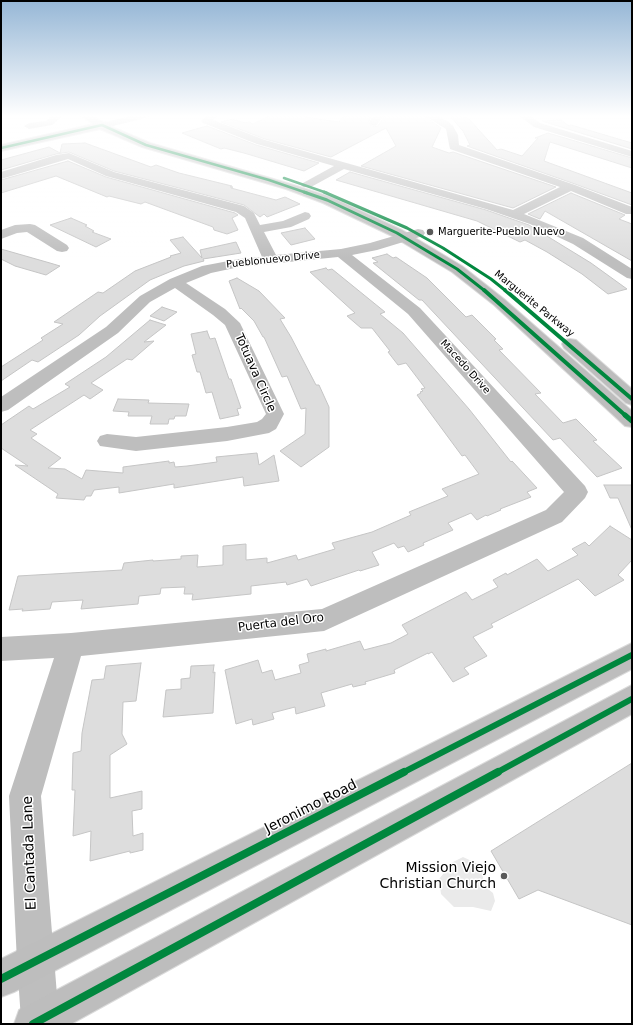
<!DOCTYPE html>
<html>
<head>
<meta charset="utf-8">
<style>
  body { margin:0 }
  #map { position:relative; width:633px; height:1025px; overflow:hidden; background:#fff; font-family:"DejaVu Sans",sans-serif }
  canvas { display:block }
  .frame { position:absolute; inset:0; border:2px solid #000; pointer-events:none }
</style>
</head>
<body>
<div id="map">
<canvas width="633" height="1025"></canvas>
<div class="frame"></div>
</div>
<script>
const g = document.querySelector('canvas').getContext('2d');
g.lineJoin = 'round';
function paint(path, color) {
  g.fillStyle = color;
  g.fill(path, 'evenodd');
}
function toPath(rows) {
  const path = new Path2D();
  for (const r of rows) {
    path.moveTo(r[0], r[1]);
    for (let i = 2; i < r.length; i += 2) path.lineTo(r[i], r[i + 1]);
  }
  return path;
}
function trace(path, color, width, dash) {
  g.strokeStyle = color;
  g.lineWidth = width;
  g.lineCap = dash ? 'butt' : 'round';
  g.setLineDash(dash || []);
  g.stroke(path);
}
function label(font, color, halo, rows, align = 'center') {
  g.font = font + ' "DejaVu Sans",sans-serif';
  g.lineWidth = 3;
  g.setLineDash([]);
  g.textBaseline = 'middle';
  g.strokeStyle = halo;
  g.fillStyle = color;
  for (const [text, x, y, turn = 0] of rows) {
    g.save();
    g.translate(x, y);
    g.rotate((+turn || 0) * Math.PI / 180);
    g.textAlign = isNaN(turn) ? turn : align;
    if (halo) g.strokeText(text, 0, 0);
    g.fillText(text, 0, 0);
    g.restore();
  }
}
paint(toPath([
  [463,857,478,864,483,873,483,885,493,893,495,901,491,911,473,907,454,907,441,894,439,879,453,862]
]), '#eaeaea');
const building = toPath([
  [272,115,292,115,339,122,343,117,347,117,349,115,372,115,368,123,374,127,378,126,385,115,423,115,441,128,432,147,449,153,453,152,556,187,513,208,361,166,396,146,386,128,331,157,265,139,221,122,232,119,245,123,249,122,253,124,272,115],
  [449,115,458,115,469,119,497,150,501,149,522,156,538,138,535,138,548,133,632,158,632,168,550,142,544,161,632,193,632,205,575,184,467,146,470,145,463,131,449,115],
  [561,120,569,126,571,125,632,143,632,149,542,121,561,120],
  [207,126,256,145,319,163,304,171,244,153,224,148,221,149,182,133,207,126],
  [85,143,151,167,156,165,179,173,232,186,230,187,233,187,231,188,276,200,285,197,300,204,267,217,264,214,260,217,244,205,114,171,69,152,56,154,1,170,1,160,49,147,60,153,62,144,85,143],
  [68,161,106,177,235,213,238,215,232,218,238,230,227,234,214,230,213,227,145,202,141,204,109,196,107,197,56,176,1,193,1,180,68,161],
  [350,172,486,210,529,225,591,263,627,289,608,294,582,274,547,252,525,240,520,242,477,221,336,180,350,172],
  [571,193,625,215,619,219,632,224,632,261,545,211,540,219,528,214,571,193],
  [71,218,87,225,85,226,94,231,92,232,111,239,96,247,50,225,71,218],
  [305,228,315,239,291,245,281,233,305,228],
  [183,237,202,258,200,250,236,242,241,253,203,259,204,261,184,266,150,280,100,316,79,335,38,362,32,360,1,381,1,367,43,340,41,338,63,324,54,322,98,292,103,293,135,271,171,257,170,256,181,253,170,240,183,237],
  [1,249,50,263,60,266,46,275,15,266,1,259,1,249],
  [387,254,393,258,396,257,427,278,466,317,472,315,496,339,494,340,503,349,499,350,541,393,535,394,563,423,576,419,597,440,593,441,622,468,597,477,560,438,553,440,422,300,419,300,373,263,378,262,372,258,387,254],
  [326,268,328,270,332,269,385,312,380,314,403,333,469,409,511,462,512,461,537,488,527,492,531,497,500,509,501,510,487,516,486,515,477,520,471,513,448,523,453,530,423,543,424,545,408,552,404,546,398,548,394,543,372,552,379,565,360,571,359,570,311,586,307,579,287,585,286,582,251,586,251,594,192,600,193,594,184,594,185,587,161,588,160,594,139,596,138,604,81,609,83,600,52,602,50,609,22,611,23,609,9,610,18,576,122,570,124,563,153,560,153,561,181,559,181,556,198,555,197,567,223,565,223,546,246,544,246,560,267,558,267,563,296,555,298,560,335,549,332,543,372,532,411,515,409,512,448,496,442,489,479,474,465,455,462,456,417,395,421,393,420,392,423,391,421,389,425,388,406,363,398,365,388,352,390,351,372,328,361,328,347,316,355,313,310,272,326,268],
  [237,278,259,291,285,318,280,319,291,337,316,385,319,385,329,407,329,447,301,467,280,451,305,434,306,408,301,409,287,376,282,377,264,337,263,337,254,321,241,308,240,309,229,281,237,278],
  [162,307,177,312,164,321,150,316,162,307],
  [150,320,166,325,144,342,154,341,132,360,127,359,91,383,103,390,90,399,84,395,30,430,37,434,31,438,61,458,48,468,65,469,82,479,86,470,123,473,123,467,169,461,169,463,174,462,175,467,187,466,217,462,216,457,257,453,259,465,274,455,279,481,244,486,243,477,174,488,174,484,119,493,119,487,94,490,91,496,86,496,84,500,56,498,58,494,15,465,28,466,1,448,1,425,29,406,33,409,70,387,65,384,106,357,150,320],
  [207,331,210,339,215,338,229,379,231,379,241,408,237,409,239,415,220,419,212,392,206,393,200,372,197,372,192,355,196,354,191,334,207,331],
  [118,399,149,400,148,403,189,404,186,416,175,416,174,419,169,419,168,424,150,424,152,416,128,416,129,412,113,411,118,399],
  [604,485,632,485,632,530,618,498,610,498,604,485],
  [610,526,632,540,632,560,618,575,624,580,595,596,578,579,491,624,493,627,473,637,487,656,464,668,469,674,453,682,432,652,428,654,428,653,394,670,395,673,365,682,366,684,353,687,352,684,321,693,325,706,296,714,295,707,272,713,274,719,253,725,252,719,236,724,225,670,258,660,262,673,272,670,275,680,301,673,299,665,309,662,307,654,326,649,326,651,360,641,364,650,391,643,408,634,402,625,466,592,472,600,498,587,493,580,506,573,507,575,537,559,548,571,572,558,578,555,572,549,585,542,589,546,610,526],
  [141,663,136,701,123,702,122,734,127,744,110,755,110,798,142,791,142,809,132,811,133,836,143,833,143,850,130,853,130,851,90,861,91,831,73,836,75,790,72,790,73,753,81,751,82,733,92,680,104,679,106,666,141,663],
  [214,665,213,673,215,672,213,713,163,717,166,690,181,689,181,679,190,678,191,666,214,665],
  [632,763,632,925,538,890,519,899,491,851,632,763]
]);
paint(building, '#ddd');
trace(building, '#c5c5c5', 1);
const major = toPath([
  [80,115,91,115,103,122,111,122,113,124,110,126,150,143,294,185,331,197,402,230,462,266,504,299,632,411,632,427,625,426,494,305,452,272,392,236,323,203,286,189,142,147,100,129,1,151,1,145,93,124,80,115],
  [570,339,576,340,632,389,632,405,626,403,564,348,562,344,564,340,570,339],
  [632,643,632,669,14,992,1,997,1,959,632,643],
  [632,685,632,714,71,1024,14,1024,19,1010,632,685]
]);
trace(major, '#dbdbdb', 2);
paint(toPath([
  [53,115,64,115,52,125,29,129,24,126,29,123,46,121,53,115],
  [135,115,151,115,149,117,113,126,108,123,110,121,135,115],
  [208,115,219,115,213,120,265,140,513,210,560,187,450,149,446,129,424,115,436,115,449,122,453,126,458,135,459,145,575,185,632,207,632,214,626,214,571,191,524,214,583,238,632,269,632,279,627,278,573,244,530,224,486,209,344,169,311,187,303,187,301,185,303,183,334,166,257,144,203,123,201,121,208,115],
  [374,115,384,115,377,125,374,126,369,123,374,115],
  [518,115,529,115,540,123,632,151,632,157,534,127,518,115],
  [69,153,114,172,244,206,254,213,260,225,283,221,305,212,309,213,311,216,309,219,291,227,264,232,276,255,341,249,370,243,418,229,423,230,425,233,423,236,377,250,352,255,420,308,585,486,588,492,585,498,562,522,324,631,81,656,41,796,59,1020,57,1024,23,1024,21,1020,17,962,9,796,54,658,1,661,1,637,71,633,322,609,546,510,564,492,408,314,338,257,239,267,211,273,186,283,225,309,240,323,284,414,276,429,269,433,227,441,136,451,100,446,97,441,100,436,107,434,136,437,227,427,257,422,262,419,266,414,225,325,213,315,175,288,150,302,118,333,8,410,1,412,1,397,106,327,140,296,170,279,202,266,239,259,262,257,245,218,236,212,106,176,68,159,1,179,1,172,56,155,69,153],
  [30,224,35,225,67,245,69,248,67,251,62,252,57,251,27,232,17,233,1,239,1,230,15,225,30,224]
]), '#bebebe');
paint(major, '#bdbdbd');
trace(toPath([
  [1,148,102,125,146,145,269,180,307,193],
  [284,178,327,193]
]), '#00873e', 2.5);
trace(toPath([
  [304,192,327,200,397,233,457,269,485,291],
  [324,192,407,228,443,248,491,279,506,291]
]), '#00873e', 3);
trace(toPath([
  [484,290,626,416],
  [505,290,632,399]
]), '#00873e', 4);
trace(toPath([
  [625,415,632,421]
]), '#00873e', 5);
trace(toPath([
  [402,773,632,655],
  [496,773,632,699]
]), '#00873e', 6);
trace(toPath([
  [1,979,404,772],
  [33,1024,498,772]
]), '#00873e', 8);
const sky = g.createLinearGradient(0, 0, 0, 258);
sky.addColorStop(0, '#96b7d6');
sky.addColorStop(0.45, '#fff');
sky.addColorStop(1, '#ffffff00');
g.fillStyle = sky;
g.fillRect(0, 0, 633, 258);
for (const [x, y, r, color] of [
  [430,232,4,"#595959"],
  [504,876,4,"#595959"]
]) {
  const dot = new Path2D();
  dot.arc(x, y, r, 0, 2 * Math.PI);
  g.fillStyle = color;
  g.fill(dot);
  trace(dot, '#fff', 1.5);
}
label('10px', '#000', '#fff', [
  ["Marguerite-Pueblo Nuevo",438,232]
], 'left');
label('10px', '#000', '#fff', [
  ["Pueblonuevo Drive",273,260,-6],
  ["Marguerite Parkway",534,304,39],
  ["Macedo Drive",465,367,48]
]);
label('12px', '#000', '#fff', [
  ["Totuava Circle",255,373,66],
  ["Puerta del Oro",281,623,-7]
]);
label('14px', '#000', '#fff', [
  ["Jeronimo Road",311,807,-27],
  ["El Cantada Lane",30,853,-92]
]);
label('14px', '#000', '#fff', [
  ["Mission Viejo",496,868],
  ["Christian Church",496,884]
], 'right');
</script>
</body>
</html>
